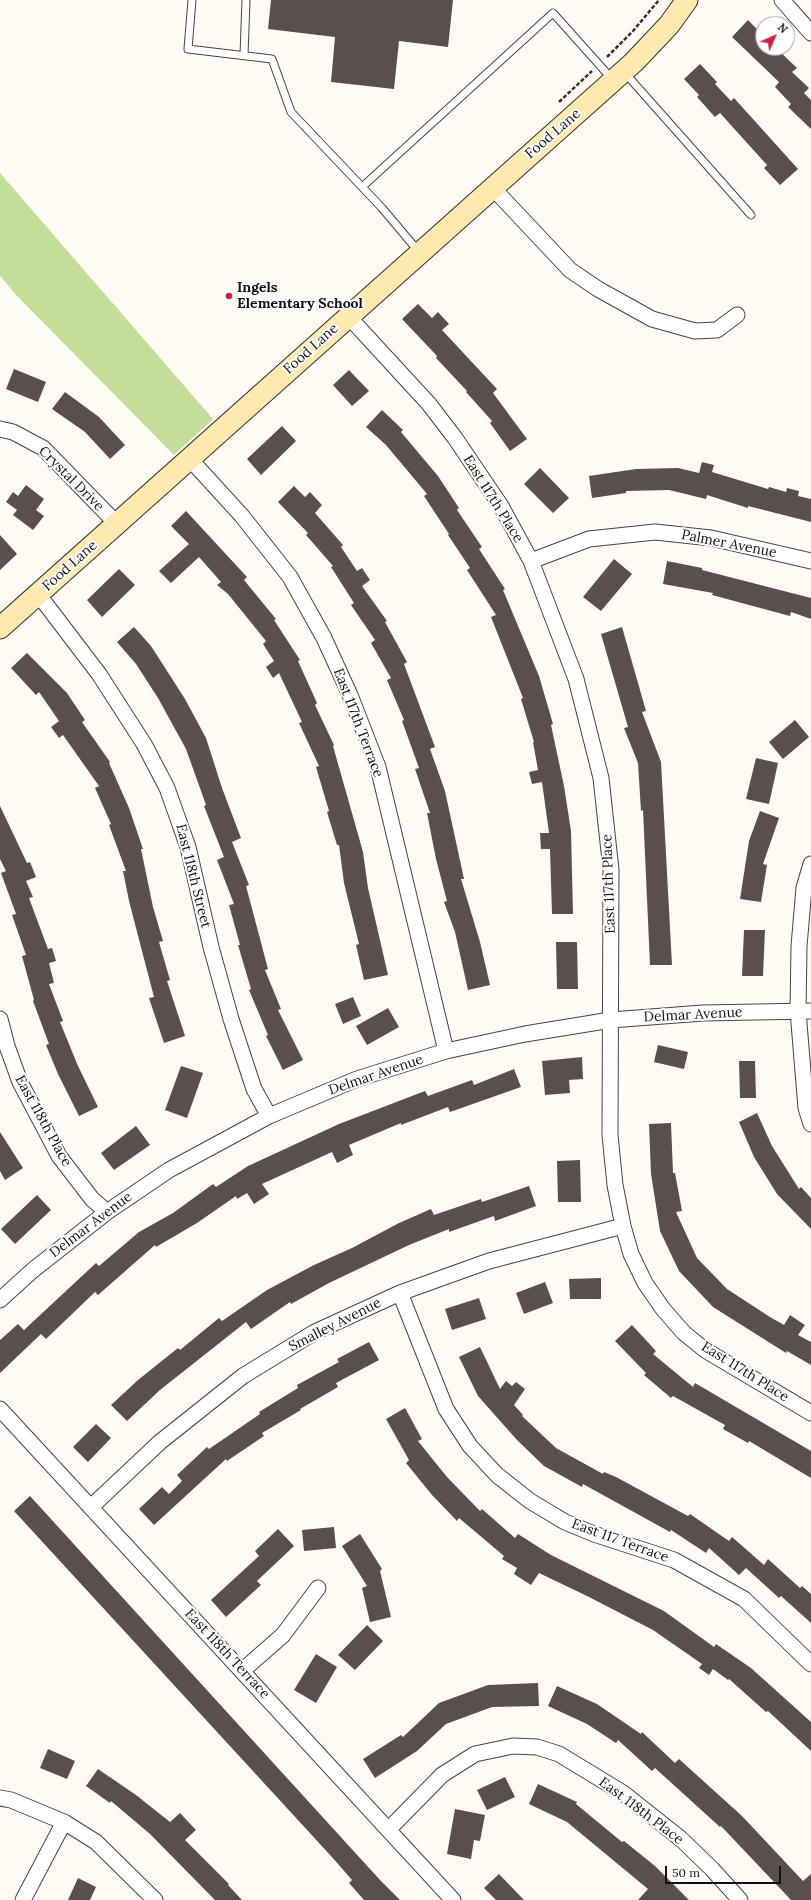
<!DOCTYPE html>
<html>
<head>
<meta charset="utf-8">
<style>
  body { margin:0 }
  #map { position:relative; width:811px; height:1900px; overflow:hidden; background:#fffbf4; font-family:Lora,serif }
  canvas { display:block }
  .north { position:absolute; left:755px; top:16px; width:40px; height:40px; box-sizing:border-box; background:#fff; border:1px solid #a0a0a0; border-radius:50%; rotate:45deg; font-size:11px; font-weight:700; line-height:16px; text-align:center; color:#111 }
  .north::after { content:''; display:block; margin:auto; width:14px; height:18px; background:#c92043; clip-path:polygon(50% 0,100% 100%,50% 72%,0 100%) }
  .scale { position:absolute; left:665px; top:1866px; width:116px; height:18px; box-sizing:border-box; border:2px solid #111; border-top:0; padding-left:5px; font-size:12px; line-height:14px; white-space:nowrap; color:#111; -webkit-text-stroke:3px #fff; paint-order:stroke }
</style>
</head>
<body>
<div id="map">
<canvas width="811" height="1900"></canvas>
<div class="north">N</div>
<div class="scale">50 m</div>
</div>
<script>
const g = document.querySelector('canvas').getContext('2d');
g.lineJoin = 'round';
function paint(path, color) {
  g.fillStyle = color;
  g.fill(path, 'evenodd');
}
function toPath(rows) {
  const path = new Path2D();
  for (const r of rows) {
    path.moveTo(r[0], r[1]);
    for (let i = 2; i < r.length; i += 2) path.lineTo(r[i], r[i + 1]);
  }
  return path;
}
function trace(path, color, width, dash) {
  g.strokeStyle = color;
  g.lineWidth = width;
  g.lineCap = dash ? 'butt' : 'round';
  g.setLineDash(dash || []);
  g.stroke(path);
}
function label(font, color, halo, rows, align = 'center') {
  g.font = font + ' Lora,serif';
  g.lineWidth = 4;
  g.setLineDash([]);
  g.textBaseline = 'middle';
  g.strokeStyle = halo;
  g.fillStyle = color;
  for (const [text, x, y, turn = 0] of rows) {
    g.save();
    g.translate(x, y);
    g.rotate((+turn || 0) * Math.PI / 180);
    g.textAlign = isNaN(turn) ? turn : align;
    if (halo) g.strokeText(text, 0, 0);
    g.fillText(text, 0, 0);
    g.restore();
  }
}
paint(toPath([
  [0,173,213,419,174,455,17,296,0,276]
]), '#c3de99');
paint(toPath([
  [271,0,453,0,448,47,399,41,394,89,331,82,335,37,268,29],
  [748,20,763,35,763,48,776,48,797,68,792,72,809,88,804,93,811,100,811,129,788,107,791,104,775,87,779,82,732,37],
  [700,64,717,82,715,84,731,101,734,98,798,169,780,185,764,168,767,165,720,113,715,117,697,97,699,95,684,79],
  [418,304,432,318,438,312,449,324,442,330,497,389,493,393,527,439,510,451,490,423,492,421,466,392,467,391,436,358,437,356,402,319],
  [14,369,46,382,38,402,6,389],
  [349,370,369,391,352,406,333,385],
  [65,392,99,417,125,445,110,459,85,432,52,409],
  [382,410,403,430,401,432,438,476,459,508,457,510,482,547,479,549,505,589,503,590,539,676,553,724,551,725,564,786,571,831,573,914,552,914,550,849,541,849,540,833,549,833,542,782,532,784,529,772,538,770,533,742,534,742,521,699,523,698,491,617,496,615,467,570,470,568,448,535,449,534,424,496,427,494,386,445,366,427],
  [282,426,296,441,261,475,247,459],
  [702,462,714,465,712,472,768,489,769,487,786,492,787,488,799,491,798,496,811,499,811,522,748,506,748,508,707,495,706,499,669,490,626,491,626,493,592,498,589,476,636,469,678,468,699,473],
  [540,468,569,498,553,513,524,484],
  [26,485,44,499,36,510,44,516,33,530,13,515,17,510,6,502,13,492,18,496],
  [294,486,305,497,310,492,322,505,315,513,343,545,341,547,357,571,362,568,370,580,362,586,387,621,385,622,407,662,404,664,435,747,430,749,445,791,464,879,461,879,480,942,490,985,468,990,455,932,444,902,447,901,436,859,427,813,430,813,415,769,419,768,402,721,404,720,387,680,391,678,371,643,375,640,351,605,354,603,331,567,333,566,306,535,308,533,278,502],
  [186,511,247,577,244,580,276,619,274,620,300,660,298,661,317,703,315,705,334,745,333,746,363,852,368,888,388,975,364,980,356,945,359,944,344,883,339,845,337,845,327,812,329,811,316,767,319,766,299,723,302,722,279,673,273,678,266,667,274,661,263,644,266,641,228,594,217,585,221,582,199,557,171,583,159,571,189,544,171,526],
  [0,535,17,554,0,570],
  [614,559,632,574,601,611,583,597],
  [667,561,702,568,702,570,811,598,811,619,791,612,790,616,712,595,713,593,663,584],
  [119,569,135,585,102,617,87,600],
  [134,627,151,646,185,699,206,738,222,788,241,838,232,842,249,885,246,886,268,969,265,970,281,1009,278,1010,303,1060,283,1070,266,1036,268,1035,249,990,251,989,238,945,240,945,229,905,234,904,217,860,224,857,204,806,206,805,186,749,158,698,136,664,117,642],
  [622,627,646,711,642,712,661,762,672,965,650,965,643,810,641,811,638,763,624,728,628,727,601,634],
  [27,653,67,693,85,720,82,722,110,762,109,763,129,808,143,849,141,849,153,907,163,941,159,942,170,980,167,981,185,1036,164,1043,149,998,154,997,129,901,123,871,126,871,109,825,111,824,95,788,99,786,63,735,59,738,51,727,59,721,39,692,36,695,11,668],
  [795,720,809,737,783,759,769,742],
  [756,758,778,763,769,804,746,799],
  [0,806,27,863,30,862,36,877,26,881,33,897,29,898,48,949,52,948,56,961,49,963,54,983,49,984,63,1021,60,1022,78,1066,98,1107,79,1116,58,1074,46,1045,49,1044,33,1001,34,1000,22,956,26,955,12,915,16,914,1,873,6,871,0,859],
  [760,811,779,818,763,864,767,865,761,902,740,899,749,841],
  [744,930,765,930,763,976,742,976],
  [556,942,577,942,578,989,557,989],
  [353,997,361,1016,343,1024,335,1004],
  [388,1008,399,1027,367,1045,356,1026],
  [658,1045,688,1052,684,1069,654,1062],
  [582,1057,583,1079,569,1080,570,1093,545,1095,542,1061],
  [739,1061,755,1061,756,1098,740,1098],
  [181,1066,203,1073,187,1118,165,1110],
  [514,1069,521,1087,450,1112,448,1107,401,1125,401,1123,349,1145,353,1155,337,1163,332,1152,262,1184,269,1194,254,1204,247,1193,237,1199,236,1196,197,1223,156,1247,155,1245,98,1295,95,1292,46,1339,41,1334,0,1373,0,1340,18,1324,24,1330,96,1263,99,1266,139,1232,173,1213,213,1184,216,1187,248,1166,339,1124,425,1091,428,1096,472,1080,474,1085],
  [757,1113,772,1146,799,1189,801,1187,811,1198,811,1229,777,1194,754,1157,739,1122],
  [671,1123,673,1173,675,1173,682,1211,676,1212,697,1258,727,1289,770,1317,784,1325,790,1315,805,1325,798,1335,811,1342,811,1365,787,1351,786,1353,713,1307,679,1271,660,1231,651,1174,649,1124],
  [136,1126,150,1145,114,1170,101,1153],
  [0,1132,23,1168,5,1180,0,1171],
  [580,1160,581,1202,558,1202,557,1161],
  [529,1186,536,1206,495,1221,494,1216,449,1232,449,1229,409,1245,329,1283,291,1304,290,1302,251,1329,246,1322,160,1390,127,1421,111,1405,138,1380,178,1348,180,1350,219,1318,222,1321,267,1290,314,1265,352,1248,399,1223,431,1209,434,1215,481,1199,482,1202],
  [37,1195,51,1210,15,1244,1,1229],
  [601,1278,601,1299,570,1299,569,1279],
  [545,1282,553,1303,524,1314,516,1293],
  [479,1298,486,1319,452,1330,445,1309],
  [632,1325,656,1351,653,1354,693,1387,695,1383,811,1451,811,1478,749,1441,748,1443,723,1429,725,1425,673,1396,671,1398,644,1375,646,1373,615,1341],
  [369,1342,379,1360,336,1383,338,1387,300,1409,301,1410,262,1433,264,1436,227,1461,226,1459,154,1525,139,1509,162,1487,169,1494,182,1481,177,1475,207,1447,209,1449,260,1414,259,1412,298,1388,297,1385,339,1362,337,1359],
  [480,1347,500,1389,506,1381,512,1386,516,1382,525,1389,514,1405,523,1415,522,1416,556,1448,603,1474,604,1472,616,1477,688,1516,690,1514,729,1541,732,1537,764,1565,768,1559,800,1588,802,1586,811,1594,811,1623,781,1596,779,1598,746,1568,739,1575,709,1548,706,1553,671,1530,670,1532,583,1484,582,1487,544,1466,517,1440,478,1396,459,1357],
  [405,1408,422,1439,418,1441,447,1477,480,1511,482,1509,515,1538,518,1534,551,1555,664,1611,714,1647,716,1644,751,1668,811,1722,811,1751,768,1711,766,1712,729,1679,728,1680,713,1669,709,1675,699,1668,702,1664,653,1630,587,1596,539,1573,531,1585,514,1574,517,1568,502,1559,504,1556,459,1518,457,1521,432,1495,406,1463,409,1460,386,1419],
  [96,1424,111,1438,88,1462,73,1447],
  [30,1496,380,1880,400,1900,364,1900,349,1883,352,1880,331,1856,14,1511],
  [334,1527,336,1548,304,1551,302,1530],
  [278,1529,294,1546,257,1581,261,1585,226,1617,211,1600,259,1556,255,1551],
  [360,1534,382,1569,380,1571,391,1617,370,1622,362,1588,367,1586,342,1546],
  [367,1625,383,1641,355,1670,338,1655],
  [316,1654,337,1667,316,1703,294,1690],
  [538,1683,539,1706,492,1707,446,1724,417,1751,375,1778,363,1759,401,1735,403,1737,439,1703,488,1685],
  [557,1686,597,1704,641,1734,642,1732,675,1763,679,1759,742,1816,803,1881,811,1874,811,1900,791,1900,721,1826,720,1827,655,1768,652,1771,618,1740,616,1743,587,1724,548,1706],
  [48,1749,75,1761,67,1779,40,1768],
  [98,1769,136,1795,170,1822,180,1813,196,1830,185,1840,229,1884,228,1885,242,1900,215,1900,150,1834,111,1801,110,1803,86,1786],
  [505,1777,515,1797,487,1810,477,1790],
  [538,1784,577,1802,576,1804,622,1842,624,1841,655,1866,689,1900,638,1900,648,1889,567,1822,529,1804],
  [455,1809,485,1815,480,1841,474,1840,471,1859,447,1854],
  [499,1874,524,1900,496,1900,484,1888],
  [78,1878,96,1887,90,1900,68,1900]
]), '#5a4f4c');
const lane = toPath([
  [192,0,188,49,272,59,291,112,382,208,419,252],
  [244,55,246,0],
  [625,73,751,215],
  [362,187,553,13,612,79]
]);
const street = toPath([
  [782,0,811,33],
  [492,187,570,270,598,289,652,319,695,331,717,330,737,315],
  [348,316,429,404,455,438,501,506,531,561,576,679,601,778,611,870,610,1135,615,1185,623,1226,631,1254,645,1283,663,1309,684,1333,705,1350,811,1413],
  [0,429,13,432,43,448,117,524],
  [190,459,242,516,290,577,324,638,350,695,378,767,446,1051],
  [531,561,589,539,655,532,711,538,811,561],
  [38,594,99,674,144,744,167,788,188,847,211,947,231,1019,254,1089,269,1116],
  [811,864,804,888,799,946,798,1011,806,1108,811,1124],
  [0,1019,7,1046,20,1082,59,1156,92,1199,107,1212],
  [400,1293,446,1409,470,1446,497,1475,530,1501,565,1522,594,1534,674,1560,744,1599,811,1664],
  [0,1300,33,1270,107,1212,169,1170,269,1116,357,1079,446,1051,525,1034,611,1020,703,1013,811,1011],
  [0,1409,453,1900],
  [91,1507,160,1442,243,1376,315,1332,400,1293,489,1261,623,1226],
  [242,1671,283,1635,318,1588],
  [0,1798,11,1800,64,1822,96,1842,155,1900],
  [389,1829,442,1775,475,1754,513,1746,537,1747,559,1754,623,1793,681,1839,712,1869,740,1900],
  [23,1900,64,1822]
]);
const secondary = toPath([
  [0,628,634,62,669,25,687,0]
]);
trace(lane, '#444', 9);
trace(street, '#444', 17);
trace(secondary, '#333', 23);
trace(toPath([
  [607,57,633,31,659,0],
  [559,102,592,71]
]), '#333', 2.5, [4, 2]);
trace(lane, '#fff', 7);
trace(street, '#fff', 15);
trace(secondary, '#ffe9af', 21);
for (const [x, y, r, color] of [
  [229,296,4,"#c92043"]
]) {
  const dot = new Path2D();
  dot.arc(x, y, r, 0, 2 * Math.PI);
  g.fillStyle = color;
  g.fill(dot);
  trace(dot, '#fff', 1.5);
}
label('14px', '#111', '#fff', [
  ["Food Lane",553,134,-41],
  ["Food Lane",311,349,-42],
  ["Crystal Drive",71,479,45],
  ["East 117th Place",493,499,58],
  ["Palmer Avenue",729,544,11],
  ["Food Lane",70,566,-42],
  ["East 117th Terrace",358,723,69],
  ["East 118th Street",193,876,76],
  ["East 117th Place",609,884,-92],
  ["Delmar Avenue",693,1015,-3],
  ["Delmar Avenue",376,1075,-19],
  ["East 118th Place",43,1121,61],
  ["Delmar Avenue",91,1225,-37],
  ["Smalley Avenue",335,1325,-27],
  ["East 117th Place",745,1372,32],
  ["East 117 Terrace",620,1541,20],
  ["East 118th Terrace",227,1654,47],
  ["East 118th Place",641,1811,37]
]);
label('bold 14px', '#111', '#fff', [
  ["Ingels",237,288],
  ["Elementary School",237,304]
], 'left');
</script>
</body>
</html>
